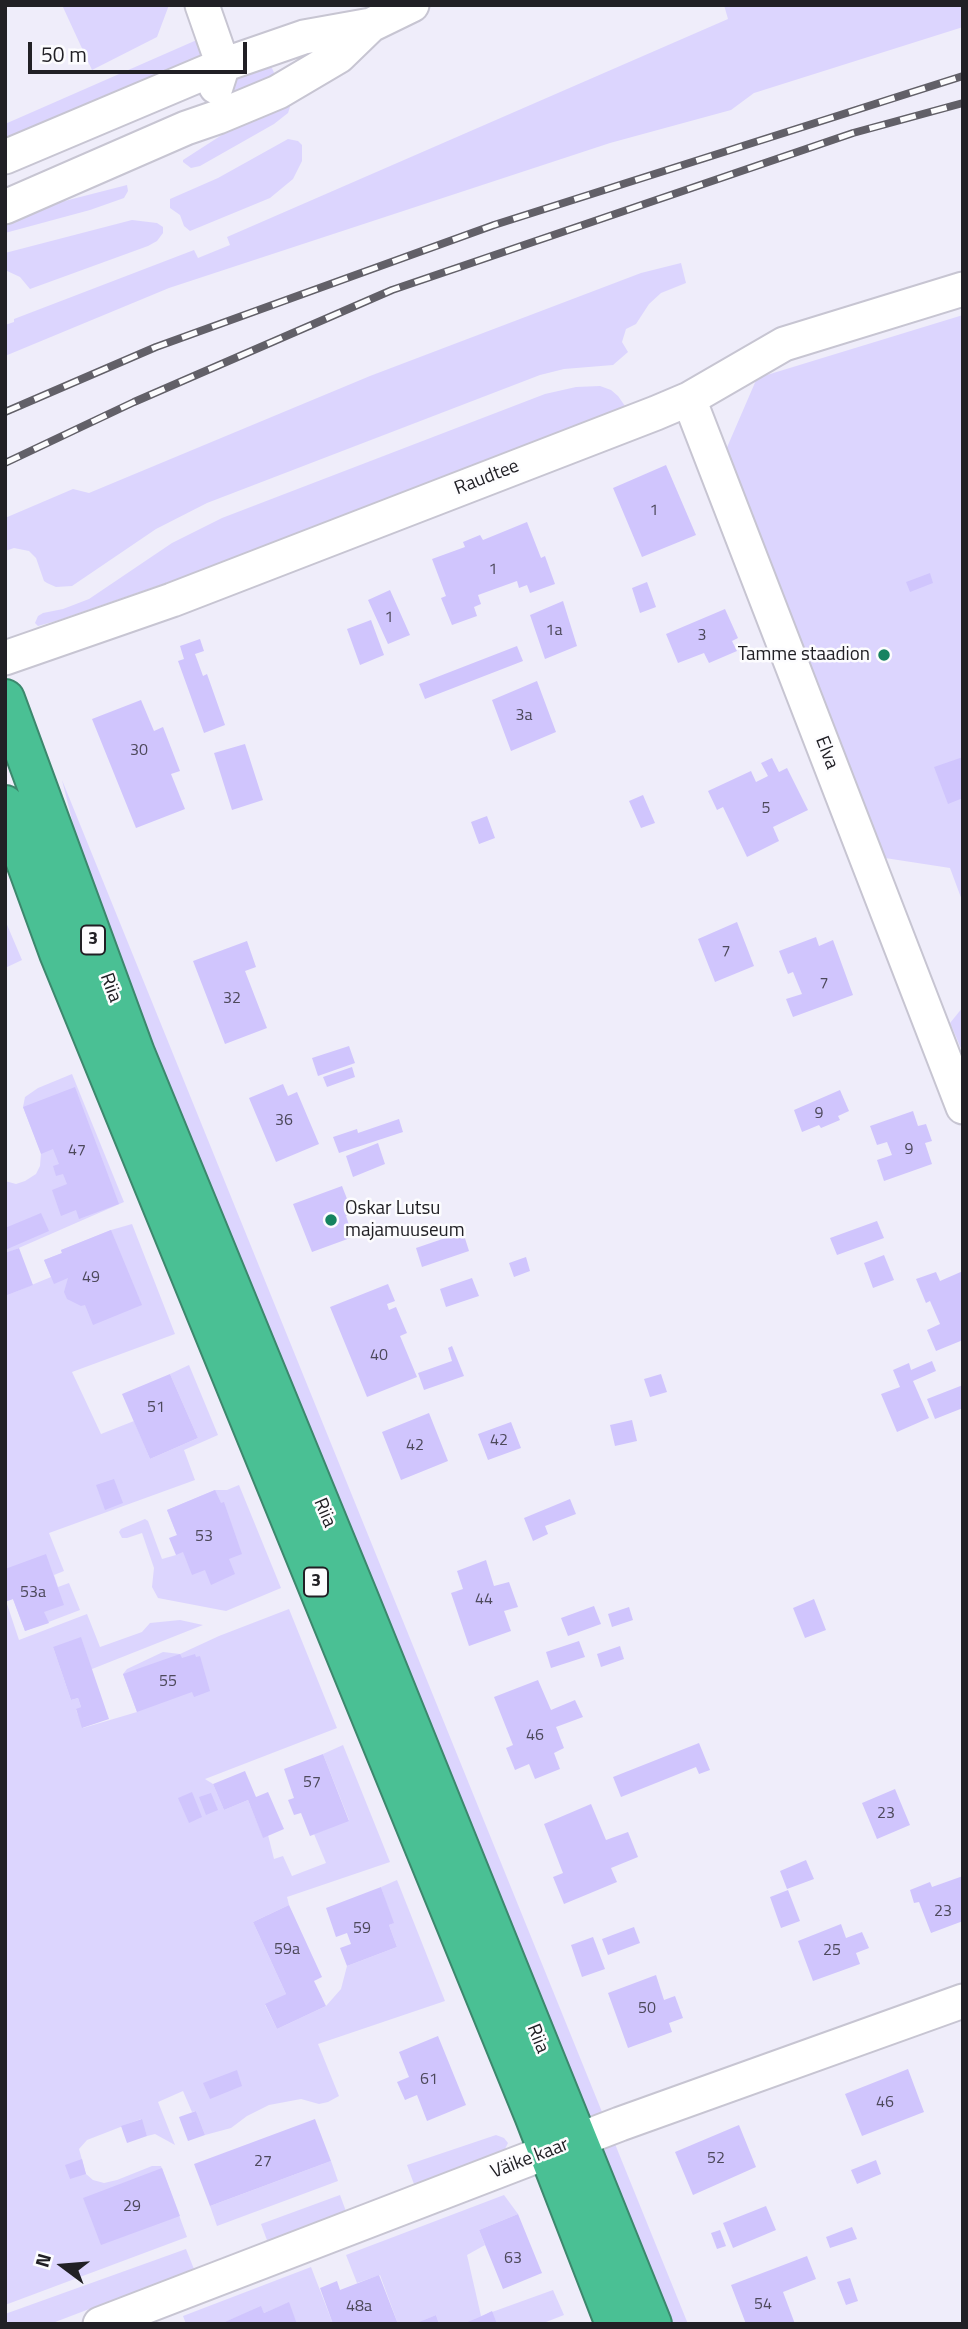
<!DOCTYPE html>
<html>
<head>
<meta charset="utf-8">
<style>
  body { margin:0 }
  #map { position:relative; width:968px; height:2329px; overflow:hidden; background:#efedfa; font-family:"Titillium Web",sans-serif }
  canvas { display:block }
  .frame { position:absolute; inset:0; border:7px solid #212025; pointer-events:none }
  .north { position:absolute; left:28px; top:2231px; width:70px; height:70px; -webkit-text-stroke:5px #fcfcfe; paint-order:stroke; rotate:286deg; font-size:19px; font-weight:700; line-height:28px; text-align:center; color:#212025 }
  .north::after { content:''; display:block; margin:auto; width:24px; height:32px; background:#212025; clip-path:polygon(50% 0,100% 100%,50% 72%,0 100%) }
  .scale { position:absolute; left:28px; top:42px; width:219px; height:32px; box-sizing:border-box; border:4px solid #212025; border-top:0; padding-left:9px; font-size:21px; line-height:24px; white-space:nowrap; color:#212025; -webkit-text-stroke:5px #fcfcfe; paint-order:stroke }
</style>
</head>
<body>
<div id="map">
<canvas width="968" height="2329"></canvas>
<div class="frame"></div>
<div class="north">N</div>
<div class="scale">50 m</div>
</div>
<script>
const g = document.querySelector('canvas').getContext('2d');
g.lineJoin = 'round';
function paint(path, color) {
  g.fillStyle = color;
  g.fill(path, 'evenodd');
}
function toPath(rows) {
  const path = new Path2D();
  for (const r of rows) {
    path.moveTo(r[0], r[1]);
    for (let i = 2; i < r.length; i += 2) path.lineTo(r[i], r[i + 1]);
  }
  return path;
}
function trace(path, color, width, dash) {
  g.strokeStyle = color;
  g.lineWidth = width;
  g.lineCap = dash ? 'butt' : 'round';
  g.setLineDash(dash || []);
  g.stroke(path);
}
function label(font, color, halo, rows, align = 'center') {
  g.font = font + ' "Titillium Web",sans-serif';
  g.lineWidth = 5;
  g.setLineDash([]);
  g.textBaseline = 'middle';
  g.strokeStyle = halo;
  g.fillStyle = color;
  for (const [text, x, y, turn = 0] of rows) {
    g.save();
    g.translate(x, y);
    g.rotate((+turn || 0) * Math.PI / 180);
    g.textAlign = isNaN(turn) ? turn : align;
    if (halo) g.strokeText(text, 0, 0);
    g.fillText(text, 0, 0);
    g.restore();
  }
}
paint(toPath([
  [62,5,169,5,157,37,92,70],
  [724,5,963,5,963,27,754,93,731,110,610,143,169,288,5,356,5,325,14,322,14,319,194,250,198,258,230,245,227,237,728,19],
  [199,39,201,55,199,60,5,141,5,124],
  [270,64,278,81,229,102,233,76],
  [287,101,290,107,288,113,274,124,200,166,191,168,183,162,183,160,228,131],
  [288,139,298,141,302,145,302,161,293,179,270,198,190,231,184,226,180,215,170,208,170,199,218,178],
  [127,185,128,191,124,198,90,210,5,233,5,224,45,206],
  [132,220,157,223,163,227,163,233,157,241,148,246,30,289,20,277,5,270,5,253],
  [681,263,686,283,661,293,649,304,636,324,626,329,622,342,628,352,613,365,564,369,540,375,207,503,156,529,72,586,56,587,47,583,44,581,36,558,29,551,14,548,5,551,5,518,73,489,89,493,370,376,641,273],
  [963,315,963,903,950,868,885,858,725,452,757,378],
  [600,386,611,390,618,396,625,406,623,408,183,577,56,621,38,626,35,623,38,616,43,613,63,609,89,599,172,543,222,518,545,394,576,387],
  [62,780,688,2324,672,2324,99,927],
  [5,920,22,960,5,968],
  [963,1007,963,1053,950,1023],
  [72,1074,124,1202,5,1254,5,1181,16,1184,25,1181,36,1174,40,1166,41,1153,23,1107,25,1097,38,1088],
  [132,1224,175,1334,72,1372,101,1434,134,1421,150,1459,198,1438,170,1374,189,1365,218,1435,184,1450,195,1480,49,1533,64,1571,54,1575,58,1587,69,1583,80,1610,25,1631,13,1599,6,1601,19,1640,87,1614,100,1647,142,1632,150,1623,180,1620,203,1625,92,1669,53,1647,71,1700,78,1698,81,1707,76,1710,83,1728,137,1712,123,1674,127,1669,163,1652,180,1654,219,1636,289,1609,337,1728,205,1779,213,1784,224,1810,248,1800,263,1837,268,1835,274,1859,283,1856,292,1876,326,1863,314,1834,349,1820,323,1754,343,1745,390,1862,287,1897,289,1905,253,1922,286,1994,265,2005,277,2029,326,2006,341,1989,347,1966,397,1947,389,1925,393,1923,381,1887,397,1880,445,2001,318,2044,339,2096,328,2102,319,2104,301,2099,269,2105,247,2116,231,2128,205,2135,196,2111,192,2112,183,2091,158,2102,175,2145,155,2134,147,2136,141,2119,87,2140,79,2149,86,2174,93,2180,104,2183,117,2180,152,2166,161,2166,187,2237,5,2305,5,1296,51,1277,44,1260,62,1253,61,1250,111,1230],
  [239,1485,281,1588,226,1611,158,1598,152,1587,154,1568,142,1533,127,1538,122,1538,119,1532,121,1529,145,1519,148,1521,162,1559,176,1555,177,1535,167,1510,215,1490,227,1490],
  [496,2135,504,2138,508,2143,504,2151,415,2187,407,2165],
  [331,2161,338,2181,217,2226,210,2206],
  [340,2195,347,2214,268,2243,261,2224],
  [504,2195,518,2214,479,2230,485,2245,467,2255,481,2316,553,2290,564,2315,541,2324,439,2324,436,2315,420,2322,420,2324,398,2324,380,2275,357,2283,346,2255],
  [186,2249,194,2269,50,2324,5,2324,5,2314],
  [311,2267,333,2324,297,2324,288,2303,264,2313,261,2307,220,2324,186,2324,183,2316]
]), '#dcd5fe');
paint(toPath([
  [666,465,696,535,642,557,613,488],
  [527,522,541,558,545,556,555,584,530,593,527,585,519,588,517,581,478,595,481,604,474,607,477,616,452,625,441,598,446,596,432,559,465,547,463,542,480,535,483,540],
  [930,573,933,583,910,592,906,582],
  [647,582,656,607,640,613,632,588],
  [390,590,410,635,388,644,368,600],
  [563,601,577,646,545,659,530,615],
  [725,609,738,638,732,641,737,651,709,663,704,653,678,663,666,634],
  [371,620,384,655,360,665,347,629],
  [200,639,204,651,195,654,203,676,207,674,225,725,204,733,178,661,184,659,180,646],
  [517,646,523,661,425,699,419,684],
  [537,681,556,732,511,751,492,700],
  [141,700,154,731,163,727,180,771,171,774,185,809,136,828,92,719],
  [245,744,263,800,232,810,214,753],
  [963,757,963,798,948,804,934,767],
  [772,758,779,772,787,768,808,810,773,827,779,841,747,857,723,807,717,810,708,791,751,771,756,782,768,776,761,763],
  [643,795,655,823,641,828,629,801],
  [487,816,495,838,479,844,471,822],
  [737,922,754,966,715,982,698,939],
  [816,937,819,946,833,940,853,995,793,1017,786,999,802,994,793,972,788,974,779,951],
  [247,941,256,967,245,971,267,1028,225,1044,193,961],
  [349,1046,355,1063,318,1076,312,1058],
  [352,1067,355,1077,327,1087,323,1077],
  [283,1084,288,1096,297,1092,319,1144,276,1162,249,1098],
  [75,1087,119,1204,79,1219,76,1210,61,1216,52,1190,67,1184,63,1174,56,1176,53,1166,59,1164,53,1149,41,1154,23,1107],
  [840,1090,849,1111,838,1116,840,1120,821,1128,819,1125,802,1132,794,1110],
  [913,1111,918,1126,926,1124,932,1141,925,1143,932,1164,884,1181,877,1160,892,1155,887,1142,877,1145,870,1126],
  [399,1119,403,1132,339,1153,333,1137,357,1129,358,1133],
  [378,1143,385,1164,353,1177,346,1156],
  [342,1186,353,1214,346,1216,353,1237,312,1252,293,1204],
  [41,1213,49,1231,5,1250,5,1228],
  [877,1221,884,1238,837,1255,830,1238],
  [111,1230,142,1305,93,1325,85,1305,81,1306,67,1299,64,1292,68,1278,54,1284,44,1260,62,1253,61,1250],
  [463,1232,469,1251,422,1267,416,1248],
  [19,1248,33,1285,5,1296,5,1253],
  [884,1255,894,1280,873,1288,864,1263],
  [526,1257,530,1271,514,1277,509,1263],
  [963,1271,963,1340,936,1351,927,1330,940,1324,930,1301,926,1303,916,1279,936,1272,940,1281],
  [472,1278,479,1296,446,1307,440,1289],
  [388,1284,395,1301,387,1304,389,1310,396,1307,407,1333,400,1336,417,1377,367,1397,330,1307],
  [452,1346,464,1376,424,1390,418,1373,452,1361,448,1348],
  [932,1361,936,1371,913,1381,929,1418,897,1432,881,1394,900,1387,893,1370,909,1363,911,1370],
  [170,1374,198,1438,150,1459,122,1394],
  [661,1374,667,1392,650,1397,644,1379],
  [963,1385,963,1408,935,1419,927,1399],
  [429,1413,448,1461,401,1480,382,1432],
  [632,1420,637,1441,615,1446,610,1425],
  [511,1422,521,1448,488,1460,478,1434],
  [114,1479,123,1503,105,1510,96,1485],
  [215,1490,221,1503,224,1502,242,1554,229,1559,235,1574,211,1585,205,1570,192,1575,183,1552,176,1555,169,1538,177,1535,167,1510],
  [570,1499,576,1514,545,1526,548,1534,533,1541,524,1518],
  [46,1554,64,1605,44,1612,49,1623,25,1631,13,1599,5,1602,5,1569],
  [486,1560,494,1586,509,1582,518,1607,504,1611,511,1631,469,1646,451,1593,463,1589,457,1571],
  [814,1599,826,1630,805,1638,793,1608],
  [594,1606,601,1624,568,1636,561,1618],
  [629,1607,633,1620,612,1627,608,1614],
  [81,1637,109,1719,82,1728,76,1709,81,1707,78,1698,71,1700,53,1647],
  [579,1641,585,1657,551,1668,546,1652],
  [620,1646,624,1659,601,1667,597,1654],
  [180,1654,182,1658,195,1654,196,1657,200,1656,210,1691,194,1697,192,1692,137,1712,123,1674],
  [538,1680,551,1710,575,1700,583,1717,556,1727,564,1748,554,1753,560,1769,535,1779,529,1764,515,1770,506,1748,513,1745,494,1697],
  [699,1743,710,1770,699,1774,696,1767,621,1797,613,1777],
  [323,1754,349,1821,310,1836,301,1813,294,1815,288,1800,294,1798,284,1769],
  [245,1771,256,1797,268,1792,284,1829,263,1838,248,1800,224,1810,213,1784],
  [895,1789,910,1825,877,1839,862,1803],
  [192,1792,202,1817,189,1823,178,1798],
  [211,1793,218,1810,206,1815,199,1797],
  [591,1804,606,1840,628,1832,638,1857,611,1868,617,1882,564,1904,553,1877,563,1873,544,1824],
  [806,1860,814,1879,787,1889,780,1871],
  [963,1876,963,1921,931,1933,919,1902,914,1903,910,1890,930,1882,932,1887],
  [381,1887,394,1923,389,1925,397,1947,347,1966,340,1948,351,1944,347,1933,336,1937,326,1908],
  [788,1890,800,1921,781,1928,770,1897],
  [289,1905,322,1977,314,1981,326,2006,277,2029,265,2004,286,1994,253,1922],
  [841,1924,846,1938,862,1932,869,1948,856,1953,860,1964,813,1981,798,1941],
  [634,1927,640,1943,608,1955,602,1939],
  [593,1937,605,1969,582,1977,571,1945],
  [656,1975,664,2000,675,1996,683,2018,669,2023,672,2032,628,2048,608,1993],
  [438,2036,466,2105,427,2121,417,2095,405,2100,397,2082,409,2077,399,2052],
  [908,2069,924,2112,862,2136,845,2094],
  [237,2070,242,2086,210,2099,203,2083],
  [196,2111,205,2135,188,2141,179,2117],
  [142,2119,147,2136,127,2143,121,2126],
  [315,2119,331,2161,210,2206,194,2164],
  [739,2125,756,2167,693,2195,675,2152],
  [82,2159,86,2174,70,2179,65,2165],
  [876,2160,881,2174,857,2184,851,2170],
  [162,2168,180,2216,101,2245,83,2198],
  [766,2206,776,2230,733,2248,723,2223],
  [518,2214,542,2273,503,2289,479,2230],
  [852,2227,857,2239,830,2248,826,2237],
  [720,2230,726,2246,717,2249,711,2233],
  [807,2256,816,2279,783,2292,795,2324,746,2324,731,2285],
  [379,2275,398,2324,333,2324,320,2288,337,2281,340,2290],
  [850,2278,858,2301,846,2305,837,2282],
  [289,2302,297,2324,220,2324,261,2306,264,2313],
  [492,2311,497,2324,463,2324,482,2316],
  [436,2315,439,2324,420,2324,419,2322]
]), '#d0c5fd');
const minor = toPath([
  [202,5,223,65,216,87],
  [5,157,223,65,304,37,371,25,412,5],
  [5,207,186,128,218,117,278,92,339,56,371,25],
  [689,399,963,1107],
  [5,658,172,600,656,413,689,399,784,344,963,289],
  [100,2324,620,2124,963,2001]
]);
const highway = toPath([
  [5,699,135,1053,359,1599,652,2324],
  [5,805,59,953,534,2115,615,2324]
]);
trace(minor, '#c7c5d2', 37);
trace(highway, '#3c886d', 42);
trace(minor, '#fff', 33);
trace(highway, '#4ac094', 38);
const rail = toPath([
  [5,412,156,347,494,225,963,76],
  [5,463,134,402,392,290,853,133,963,103]
]);
trace(rail, '#626068', 8);
trace(rail, '#fcfcfe', 5, [16]);
for (const [x, y, r, color] of [
  [884,655,7,"#168360"],
  [331,1220,7,"#168360"]
]) {
  const dot = new Path2D();
  dot.arc(x, y, r, 0, 2 * Math.PI);
  g.fillStyle = color;
  g.fill(dot);
  trace(dot, '#fcfcfe', 2.5);
}
label('16px', '#4d495b', null, [
  ["1",654,511],
  ["1",493,570],
  ["1",389,618],
  ["1a",554,631],
  ["3",702,636],
  ["3a",524,716],
  ["30",139,751],
  ["5",766,809],
  ["7",726,952],
  ["7",824,984],
  ["32",232,999],
  ["9",819,1114],
  ["36",284,1121],
  ["9",909,1150],
  ["47",77,1151],
  ["49",91,1278],
  ["40",379,1356],
  ["51",156,1408],
  ["42",499,1441],
  ["42",415,1446],
  ["53",204,1537],
  ["53a",33,1593],
  ["44",484,1600],
  ["55",168,1682],
  ["46",535,1736],
  ["57",312,1783],
  ["23",886,1814],
  ["23",943,1912],
  ["59",362,1929],
  ["59a",287,1950],
  ["25",832,1951],
  ["50",647,2009],
  ["61",429,2080],
  ["46",885,2103],
  ["52",716,2159],
  ["27",263,2162],
  ["29",132,2207],
  ["63",513,2259],
  ["54",763,2305],
  ["48a",359,2307]
]);
for (const [x, y, w] of [
  [93,940,24],
  [316,1582,24]
]) {
  const box = new Path2D();
  box.roundRect(x - w / 2, y - 14.5, w, 29, 5);
  g.fillStyle = '#fcfcfe';
  g.fill(box);
  trace(box, '#212025', 2);
}
label('bold 18px', '#212025', null, [
  ["3",93,940],
  ["3",316,1582]
]);
label('19px', '#212025', '#fcfcfe', [
  ["Raudtee",487,478,-21],
  ["Elva",826,753,69],
  ["Riia",110,988,70],
  ["Riia",324,1513,67],
  ["Riia",537,2039,68],
  ["Väike kaar",530,2159,-21]
]);
label('19px', '#212025', '#fcfcfe', [
  ["Tamme staadion",870,655],
  ["Oskar Lutsu",345,1209,"left"],
  ["majamuuseum",345,1231,"left"]
], 'right');
</script>
</body>
</html>
